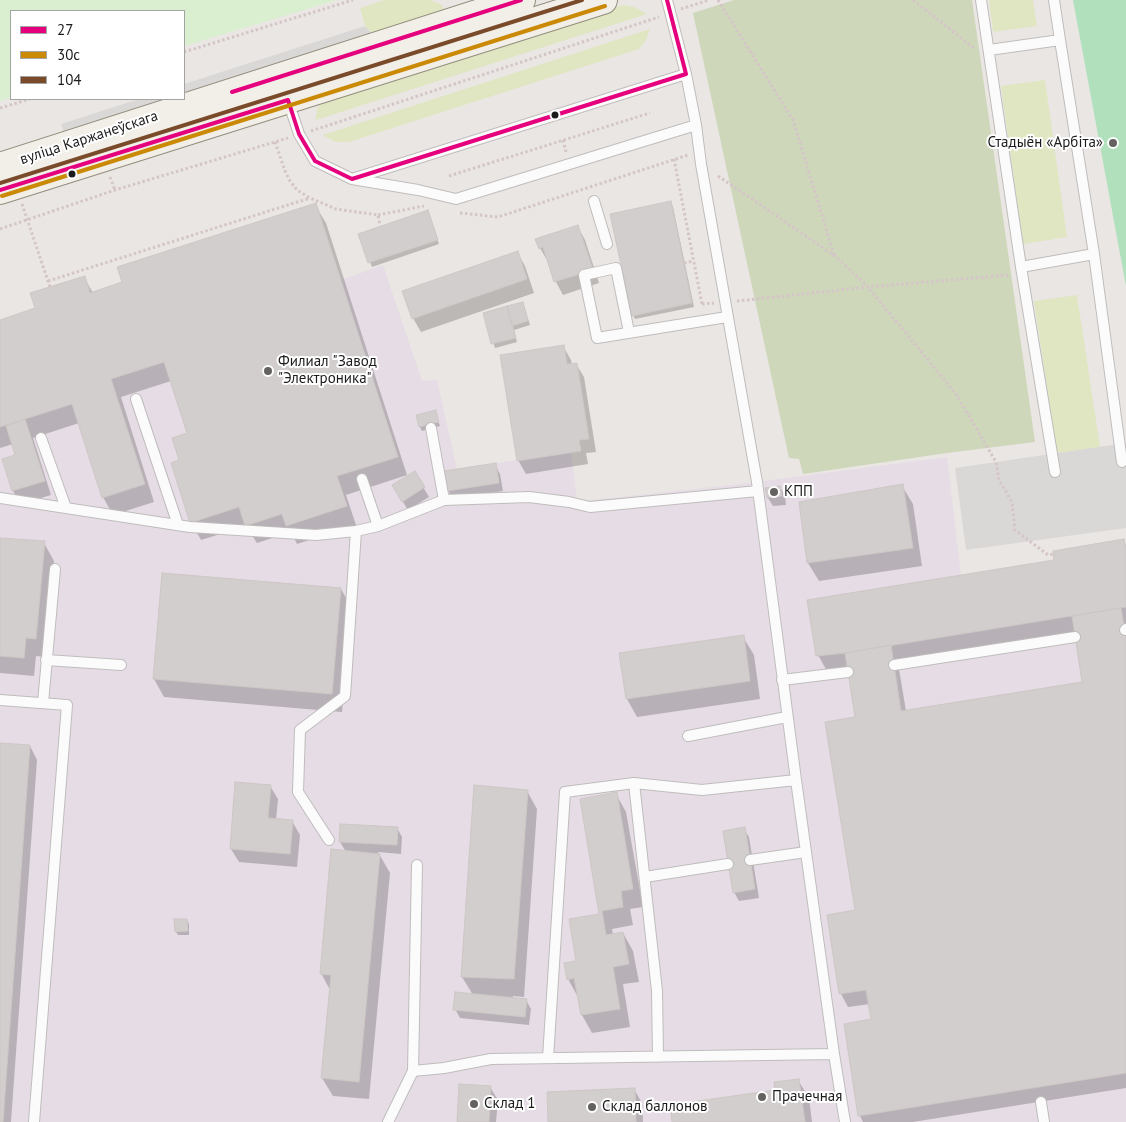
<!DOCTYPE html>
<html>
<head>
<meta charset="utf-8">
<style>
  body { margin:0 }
  #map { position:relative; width:1126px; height:1122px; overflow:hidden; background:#eae6e4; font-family:"PT Sans",sans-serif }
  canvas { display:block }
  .legend { position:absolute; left:10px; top:10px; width:175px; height:90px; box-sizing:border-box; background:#fff; border:1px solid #a4a4a4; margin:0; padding:6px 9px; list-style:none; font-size:15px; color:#1b1b1b }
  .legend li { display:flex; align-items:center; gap:10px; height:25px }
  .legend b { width:25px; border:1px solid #a4a4a4 }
</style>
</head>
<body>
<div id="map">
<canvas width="1126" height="1122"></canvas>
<ul class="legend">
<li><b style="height:6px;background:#e5007d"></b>27</li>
<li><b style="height:6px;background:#cb8a05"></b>30с</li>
<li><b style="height:6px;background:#7a4b2a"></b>104</li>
</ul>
</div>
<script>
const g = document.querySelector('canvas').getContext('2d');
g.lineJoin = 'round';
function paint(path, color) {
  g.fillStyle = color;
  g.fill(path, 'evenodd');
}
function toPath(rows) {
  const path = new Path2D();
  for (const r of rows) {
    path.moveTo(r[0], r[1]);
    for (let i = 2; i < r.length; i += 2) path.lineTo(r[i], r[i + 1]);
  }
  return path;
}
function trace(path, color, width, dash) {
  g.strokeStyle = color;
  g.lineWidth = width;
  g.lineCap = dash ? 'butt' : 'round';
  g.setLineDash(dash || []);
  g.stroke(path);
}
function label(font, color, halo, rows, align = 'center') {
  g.font = font + ' "PT Sans",sans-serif';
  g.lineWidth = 4;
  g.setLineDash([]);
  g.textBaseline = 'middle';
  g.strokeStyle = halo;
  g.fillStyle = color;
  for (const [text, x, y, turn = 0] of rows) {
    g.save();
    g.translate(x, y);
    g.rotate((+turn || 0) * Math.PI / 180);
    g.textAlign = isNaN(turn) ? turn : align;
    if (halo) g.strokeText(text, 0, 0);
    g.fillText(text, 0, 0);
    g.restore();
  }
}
paint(toPath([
  [383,265,422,381,437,380,457,469,571,452,577,498,582,501,733,485,947,457,961,575,1054,560,1053,551,1124,539,1126,549,1126,1122,0,1122,0,320,35,308,30,293,85,276,90,292,122,282,117,267,341,280]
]), '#e6dce5');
paint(toPath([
  [384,0,431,0,442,5,447,16,376,38,365,26,360,8],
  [989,0,1033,0,1037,26,993,32],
  [623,5,634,7,647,14,316,120,317,109,324,101],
  [650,29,646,40,639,49,349,142,335,142,323,135],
  [1045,80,1067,237,1023,244,1001,86],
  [1077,295,1100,447,1057,453,1034,301]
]), '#e1e6c2');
paint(toPath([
  [734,0,972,0,1035,442,947,453,803,474,799,459,789,458,693,13]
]), '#ced7ba');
paint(toPath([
  [0,0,337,0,184,46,184,11,11,11,11,97,0,101]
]), '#d9efcf');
paint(toPath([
  [1073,0,1126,0,1126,286]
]), '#b0e0bc');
paint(toPath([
  [365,26,376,38,66,139,61,124,139,99,184,99,184,84],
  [1126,443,1126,528,966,550,955,468]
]), '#dad8d7');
paint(toPath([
  [671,203,673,207,694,307,635,319,633,315],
  [315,205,326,223,407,475,346,495,356,525,297,544,291,532,257,543,246,526,201,540,191,522,181,461,188,434,171,381,121,397,154,502,113,515,103,497,79,423,33,438,51,495,21,504,13,491,4,460,17,456,13,444,0,448,0,321,37,309,84,277,93,293,124,283],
  [429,215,439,244,372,267,360,234],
  [578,227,585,240,599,283,563,295,556,282,549,261,548,262,540,248],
  [517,252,525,266,534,293,421,332,413,318],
  [523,303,530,325,514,330,517,342,495,348,484,313],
  [563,346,571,360,572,365,576,364,584,377,596,452,586,453,588,464,526,474,518,460],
  [435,412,440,426,422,431,420,427],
  [495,465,500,474,503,491,453,499,448,490],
  [415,473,429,497,408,510,393,486],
  [902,486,913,504,922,566,819,581,808,563,801,503],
  [780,487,785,496,786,505,773,506,768,498],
  [0,539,44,543,54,561,46,657,36,656,34,676,0,673],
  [1123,540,1126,545,1126,1088,913,1122,863,1122,860,1116,845,1025,872,1020,870,1004,848,1007,841,994,828,916,856,911,856,718,849,671,828,673,818,655,1056,561],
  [1076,635,1083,683,906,711,898,663],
  [341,589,351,607,342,712,164,697,154,679],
  [743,637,754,655,760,699,637,717,627,699],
  [0,744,30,746,37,760,11,1122,0,1122],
  [270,786,278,799,276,820,292,821,300,835,297,867,239,862,231,849],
  [527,791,537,809,524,997,513,996,513,998,526,1000,531,1009,529,1025,460,1018,455,1009,473,995,462,977],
  [616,794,626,812,643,907,630,909,633,925,612,929,613,935,623,933,633,951,639,982,623,984,630,1027,592,1033,582,1015,578,997,568,979,601,915],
  [397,828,402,837,401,854,378,852,390,873,369,1099,333,1096,322,1078,330,990,321,973,346,852,340,842],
  [744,829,749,837,759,898,739,901,734,892],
  [187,920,189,924,189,935,178,935,176,932],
  [798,1080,809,1098,812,1122,673,1122,776,1091],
  [490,1087,498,1100,496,1122,458,1122],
  [634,1089,642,1103,643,1122,549,1122]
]), '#0003');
const building = toPath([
  [671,201,692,303,632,316,610,214,671,201],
  [316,203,398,457,337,476,347,506,286,526,282,514,245,526,239,507,190,523,171,463,179,460,172,438,187,433,164,362,111,379,145,484,102,498,72,404,0,427,0,320,35,308,30,293,85,276,90,293,122,282,117,267,316,203],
  [428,210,438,240,368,263,358,234,428,210],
  [578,225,593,270,554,282,543,247,539,249,535,239,578,225],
  [518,251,527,279,412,319,402,291,518,251],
  [523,302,528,321,512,326,507,306,523,302],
  [507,306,516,338,491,344,483,313,507,306],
  [564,345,567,364,577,363,589,439,579,440,581,451,517,461,500,355,564,345],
  [436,410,439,422,419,427,416,415,436,410],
  [25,419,45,481,12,491,2,459,15,455,6,426,25,419],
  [496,463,499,483,447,491,444,471,496,463],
  [415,471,425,487,402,502,392,485,415,471],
  [903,484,913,548,807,563,799,502,903,484],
  [780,486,782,496,767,498,765,488,780,486],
  [0,538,45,541,36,639,26,638,24,658,0,656,0,538],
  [1124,539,1126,549,1126,607,845,653,816,656,807,600,1054,560,1053,551,1124,539],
  [162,573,341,588,332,694,153,679,162,573],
  [1121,608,1126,638,1126,1073,858,1116,844,1024,871,1019,866,990,839,994,827,915,855,910,825,722,855,717,845,653,891,645,901,711,1082,682,1072,616,1121,608],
  [744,635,750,681,626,699,619,653,744,635],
  [0,743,30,745,3,1122,0,1122,0,743],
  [235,782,271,785,268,818,293,820,290,854,230,849,235,782],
  [474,785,528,790,514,979,461,977,474,785],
  [617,792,633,889,621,891,623,907,602,911,606,935,623,932,629,964,613,967,620,1009,581,1015,574,978,567,980,564,963,576,961,569,919,599,914,580,799,617,792],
  [340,824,398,827,397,845,339,842,340,824],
  [745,827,755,889,733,893,723,831,745,827],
  [331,849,380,854,359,1082,321,1078,331,975,320,974,331,849],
  [174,919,187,919,188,931,175,932,174,919],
  [455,992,527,999,525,1017,453,1010,455,992],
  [799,1079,805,1122,672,1122,670,1105,775,1090,774,1082,799,1079],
  [459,1084,491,1086,489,1122,457,1122,459,1084],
  [635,1088,636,1122,548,1122,547,1092,635,1088]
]);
paint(building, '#d2cecd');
trace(building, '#cdc7c5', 1);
const lane = toPath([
  [667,0,686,74,696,125,701,164,757,482,796,780,834,1054,845,1122],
  [981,0,1021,267,1055,472],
  [1054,0,1060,40],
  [989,50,1060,40,1094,254,1122,462],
  [288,101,299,134,315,161,352,179,418,190,456,199,696,125],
  [355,178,686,74],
  [594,201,607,244],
  [1021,267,1094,254],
  [629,332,616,268,584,275,597,338,727,317],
  [136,399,178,525],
  [41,438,66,508],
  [362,479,378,526],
  [0,498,190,527,316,535,356,531,378,526,444,500,431,428],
  [444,500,529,497,569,502,590,507,758,491],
  [1125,630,1126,629],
  [46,660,121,665],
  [894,665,1075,637],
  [782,680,848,672],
  [0,700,67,705,34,1122],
  [43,703,55,569],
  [688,736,787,717],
  [634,783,702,790,796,780],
  [329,840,298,792,300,730,345,696,356,531],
  [750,860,806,852],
  [645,877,728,864],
  [548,1058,565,792,634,783,657,991,658,1057],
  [413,1071,417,865],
  [1041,1102,1044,1122],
  [388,1122,413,1071,444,1068,491,1059,834,1054]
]);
const secondary = toPath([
  [0,167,521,0],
  [0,190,603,0]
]);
trace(lane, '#bfbdbc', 12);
trace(secondary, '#938d7d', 30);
trace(toPath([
  [718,0,793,120,834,255],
  [913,0,975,49],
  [681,9,709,0],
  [184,52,353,0],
  [0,108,30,99],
  [311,131,659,17],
  [563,140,566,152],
  [275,142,285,171,290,181,297,190,310,198,336,209,378,215,380,226],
  [674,159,702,304],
  [449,176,650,113],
  [718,176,835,256,868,287,956,394,996,462,999,480,1012,502,1015,530,1048,555,1054,554],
  [110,177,115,190],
  [22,204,50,287],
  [460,213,498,217,688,155],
  [378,215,424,206],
  [0,229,115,190,288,138],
  [684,263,693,261],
  [48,281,310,198],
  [737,301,868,287,1010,275],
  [702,304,714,303]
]), '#d5c5c8', 3, [2.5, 2.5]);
trace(lane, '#fcfbfb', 10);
trace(secondary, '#f2efe9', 28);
trace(toPath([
  [232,92,521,0],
  [0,190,288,100,299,134,315,161,352,179,686,74,667,0]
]), '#e5007d', 4);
trace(toPath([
  [2,196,605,6]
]), '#cb8a05', 4);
trace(toPath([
  [0,183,582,0]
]), '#7a4b2a', 4);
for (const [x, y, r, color] of [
  [555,115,4.5,"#1b1b1b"],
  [1113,143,5,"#636261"],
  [72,174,4.5,"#1b1b1b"],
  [268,371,5,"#636261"],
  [774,492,5,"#636261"],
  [762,1097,5,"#636261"],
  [474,1104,5,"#636261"],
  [592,1107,5,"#636261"]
]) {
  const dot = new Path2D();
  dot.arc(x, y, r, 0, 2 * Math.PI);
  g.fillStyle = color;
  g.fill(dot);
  trace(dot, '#fff', 2);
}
label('15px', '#1b1b1b', '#fff', [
  ["вуліца Каржанеўскага",89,138,-18]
]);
label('15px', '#1b1b1b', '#fff', [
  ["Стадыён «Арбіта»",1103,143,"right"],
  ["Филиал \"Завод",278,362],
  ["\"Электроника\"",278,379],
  ["КПП",784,492],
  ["Прачечная",772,1097],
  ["Склад 1",484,1104],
  ["Склад баллонов",602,1107]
], 'left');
</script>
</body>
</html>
